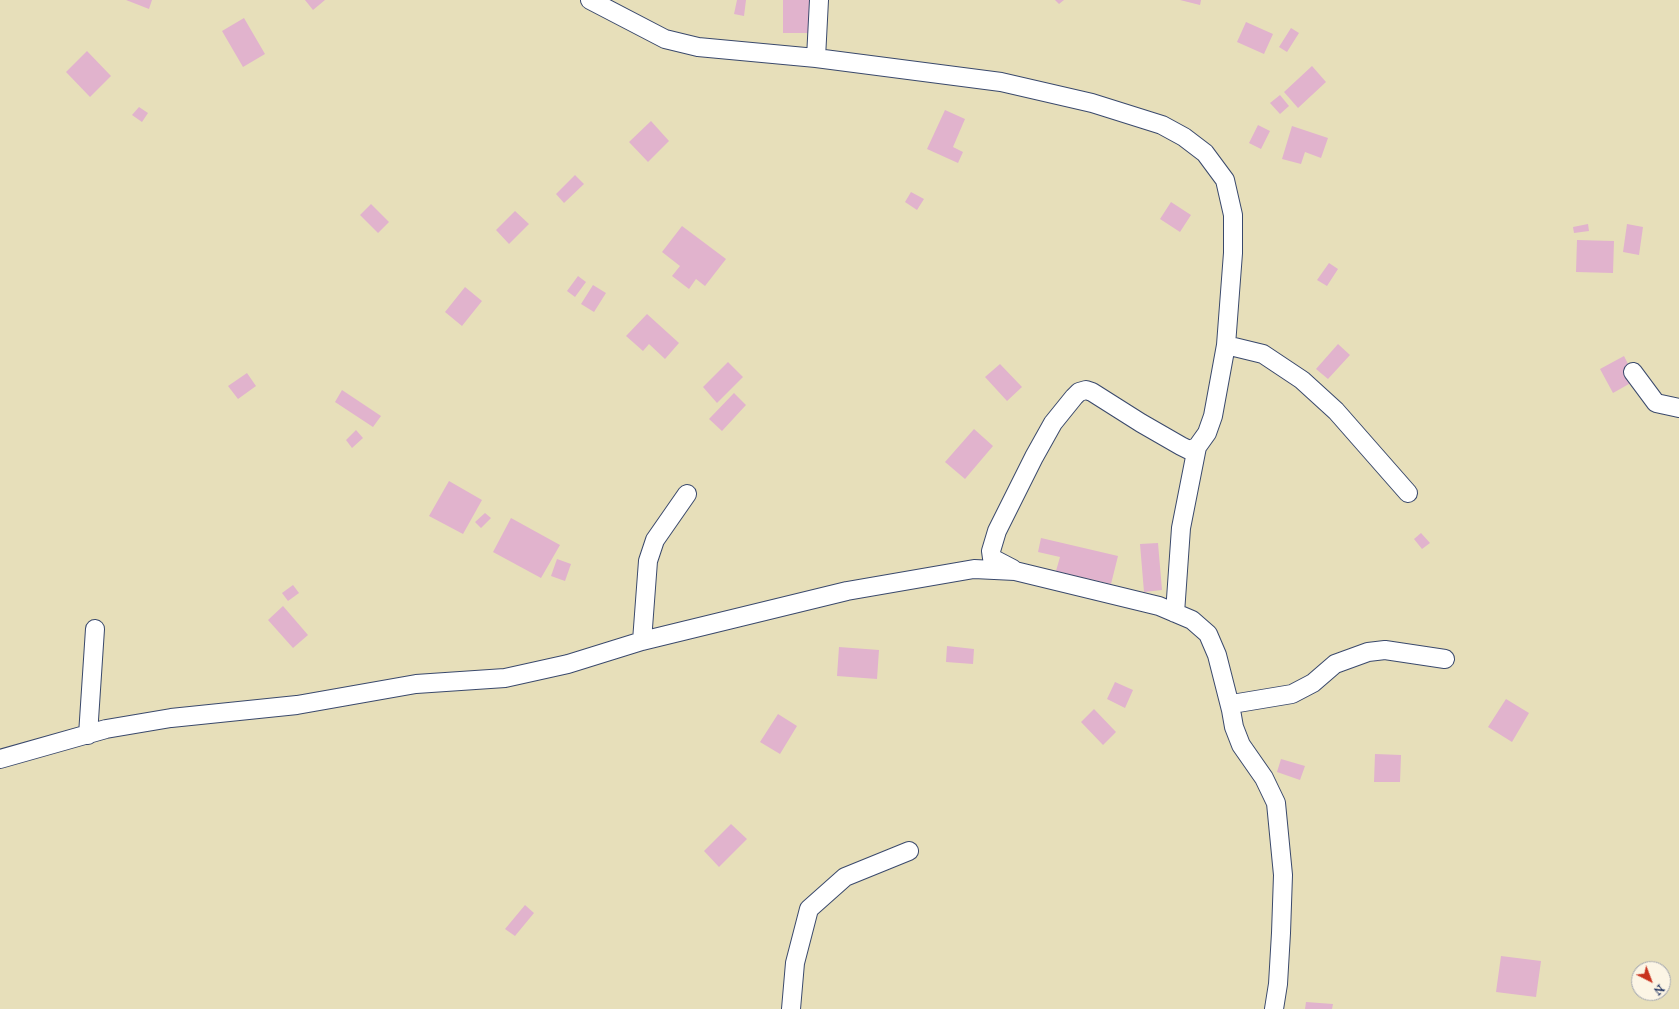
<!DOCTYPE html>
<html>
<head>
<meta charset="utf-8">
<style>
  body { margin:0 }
  #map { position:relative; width:1679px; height:1009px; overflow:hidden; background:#e7dfba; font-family:"IM FELL Great Primer",serif }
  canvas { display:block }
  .north { position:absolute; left:1631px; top:961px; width:40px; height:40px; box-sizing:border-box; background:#fcf5e5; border:1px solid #a2a6af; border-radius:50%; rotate:138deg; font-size:11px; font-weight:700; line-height:16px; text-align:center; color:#1b2f5e }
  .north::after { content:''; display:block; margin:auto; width:14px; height:18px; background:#c8321e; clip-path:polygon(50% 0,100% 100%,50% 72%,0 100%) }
</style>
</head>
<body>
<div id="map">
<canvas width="1679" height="1009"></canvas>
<div class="north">N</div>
</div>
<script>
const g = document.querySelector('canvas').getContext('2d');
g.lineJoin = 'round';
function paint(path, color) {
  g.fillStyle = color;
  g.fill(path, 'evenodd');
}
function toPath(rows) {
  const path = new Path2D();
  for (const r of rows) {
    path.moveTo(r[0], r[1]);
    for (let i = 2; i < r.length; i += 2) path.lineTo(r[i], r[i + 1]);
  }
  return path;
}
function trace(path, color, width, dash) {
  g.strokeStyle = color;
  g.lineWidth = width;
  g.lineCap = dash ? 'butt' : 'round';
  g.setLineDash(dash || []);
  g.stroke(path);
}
paint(toPath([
  [126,0,152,0,149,9],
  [305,0,325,0,313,10],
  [737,0,746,0,744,16,734,14],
  [783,0,813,0,813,33,783,33],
  [1055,0,1064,0,1059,4],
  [1180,0,1201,0,1200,5],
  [244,18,265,54,243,67,222,31],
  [1246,22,1273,34,1264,54,1237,42],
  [1291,28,1299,33,1287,52,1279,47],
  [87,51,111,76,90,97,66,72],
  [1312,66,1326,82,1298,108,1284,92],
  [1280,95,1289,106,1280,114,1270,103],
  [139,107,148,113,142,122,132,115],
  [945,110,965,119,953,147,963,152,958,163,927,149],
  [651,121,669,141,648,162,629,142],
  [1258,125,1270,131,1261,149,1249,143],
  [1292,126,1328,138,1321,158,1305,152,1301,164,1282,159],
  [575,175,584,184,564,203,556,194],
  [911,192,924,199,917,210,905,202],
  [1171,202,1191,215,1180,232,1160,219],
  [371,204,389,222,378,233,360,215],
  [515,211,529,224,509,244,496,230],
  [1588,224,1589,231,1574,233,1573,227],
  [1627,224,1643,227,1639,255,1623,252],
  [682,226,726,259,705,286,696,279,689,289,672,276,680,266,662,252],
  [1577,240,1614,241,1613,273,1576,272],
  [1329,263,1338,269,1327,286,1317,280],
  [578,276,586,282,575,297,567,291],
  [593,285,606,293,594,312,581,304],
  [465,287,482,301,462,326,445,312],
  [647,314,679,343,665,359,649,344,643,351,626,336],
  [1338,344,1350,355,1328,379,1316,369],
  [1624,356,1636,380,1613,393,1600,369],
  [728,362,743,377,717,403,703,387],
  [1000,364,1022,387,1007,401,985,377],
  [247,373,256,386,238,399,228,386],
  [342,390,381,416,373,427,335,402],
  [734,393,746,405,722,431,709,419],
  [974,429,993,446,965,479,945,462],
  [356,430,363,438,352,448,346,440],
  [449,481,482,500,463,534,429,516],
  [485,513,491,518,481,528,475,522],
  [511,518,560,545,541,578,493,552],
  [1421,533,1430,543,1422,549,1414,539],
  [1041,538,1118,556,1111,584,1056,571,1060,557,1038,552],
  [1158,543,1162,590,1144,592,1140,544],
  [557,559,571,564,565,581,551,576],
  [293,585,299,593,288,601,282,593],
  [283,606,308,635,293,648,268,620],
  [947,646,974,649,973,664,946,662],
  [839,647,879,650,877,679,837,676],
  [1115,682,1133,690,1125,708,1107,699],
  [1506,699,1529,713,1512,742,1488,727],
  [1094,709,1116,732,1103,745,1081,722],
  [778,714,797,726,780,754,760,742],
  [1375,754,1401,755,1400,782,1374,782],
  [1281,759,1305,766,1300,780,1277,772],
  [731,824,747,839,719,867,704,851],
  [525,905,534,913,515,936,505,929],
  [1501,956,1541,961,1536,997,1496,992],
  [1306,1002,1333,1004,1332,1009,1305,1009]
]), '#e1b3cd');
const minor = toPath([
  [590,0,665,39,698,47,816,58,1001,82,1092,103,1162,125,1184,137,1205,153,1225,180,1233,215,1233,253,1226,345,1213,416,1207,433,1197,447,1189,450,1181,446,1141,423,1092,392,1086,390,1079,392,1074,397,1053,423,1034,457,997,531,991,551,992,558,1013,569],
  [816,58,819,0],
  [1226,345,1263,354,1302,380,1336,411,1408,493],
  [1633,372,1656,403,1679,408],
  [1175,613,1181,528,1197,447],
  [642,641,648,561,655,540,687,494],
  [1231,710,1232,704,1292,694,1313,683,1335,664,1368,652,1385,650,1445,659],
  [88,735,95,629],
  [0,759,106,729,171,718,297,705,416,684,505,678,568,664,642,641,847,591,974,569,1015,571,1159,606,1192,620,1208,634,1217,655,1231,710,1234,727,1241,745,1264,778,1276,803,1283,875,1281,933,1278,984,1274,1009],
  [791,1009,795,963,809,909,845,877,909,851]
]);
trace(minor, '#3a496c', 20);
trace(minor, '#fff', 18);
</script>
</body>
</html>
